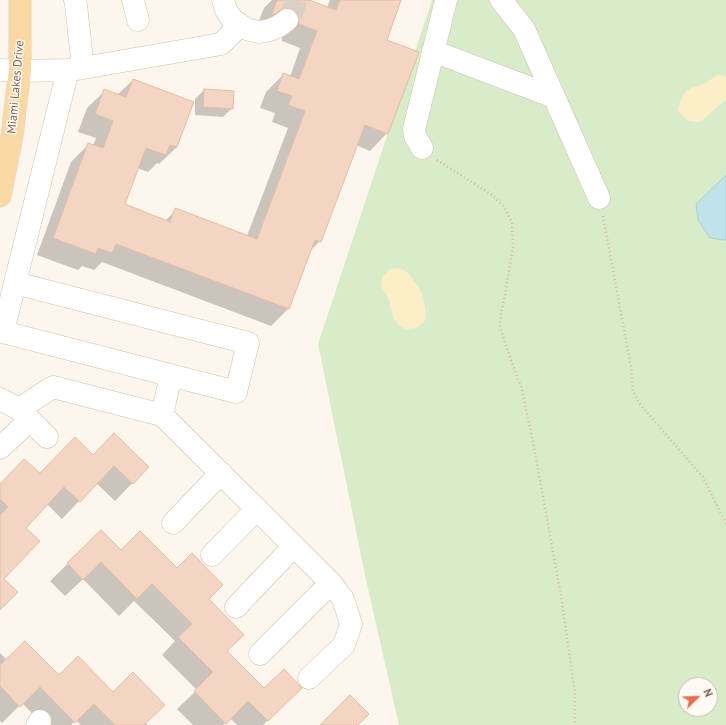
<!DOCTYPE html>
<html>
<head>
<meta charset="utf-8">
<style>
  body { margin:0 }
  #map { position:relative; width:726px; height:725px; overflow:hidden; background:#fdf6ec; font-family:"PT Sans",sans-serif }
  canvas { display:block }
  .north { position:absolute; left:678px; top:677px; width:40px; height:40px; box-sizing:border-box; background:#fffaf3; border:1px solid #cabbb1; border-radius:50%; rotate:67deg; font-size:11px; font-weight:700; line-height:16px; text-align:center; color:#7a5c4d }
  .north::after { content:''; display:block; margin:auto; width:14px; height:18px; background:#e76f51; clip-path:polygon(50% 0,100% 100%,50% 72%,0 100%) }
</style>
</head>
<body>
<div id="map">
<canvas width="726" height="725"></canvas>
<div class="north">N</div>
</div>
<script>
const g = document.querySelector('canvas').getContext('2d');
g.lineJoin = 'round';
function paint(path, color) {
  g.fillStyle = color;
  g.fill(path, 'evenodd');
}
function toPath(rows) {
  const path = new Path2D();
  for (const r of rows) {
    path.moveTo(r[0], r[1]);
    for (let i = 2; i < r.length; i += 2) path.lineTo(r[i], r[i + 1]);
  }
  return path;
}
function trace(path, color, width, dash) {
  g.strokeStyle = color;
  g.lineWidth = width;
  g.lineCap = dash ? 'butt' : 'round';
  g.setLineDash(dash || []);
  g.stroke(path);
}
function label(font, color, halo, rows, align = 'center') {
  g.font = font + ' "PT Sans",sans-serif';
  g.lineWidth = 3;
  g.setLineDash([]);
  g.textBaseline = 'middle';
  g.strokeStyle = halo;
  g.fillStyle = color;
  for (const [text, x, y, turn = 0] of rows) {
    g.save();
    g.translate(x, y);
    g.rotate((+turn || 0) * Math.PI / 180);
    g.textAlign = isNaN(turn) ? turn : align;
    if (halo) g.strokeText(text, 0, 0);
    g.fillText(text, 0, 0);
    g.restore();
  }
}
paint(toPath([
  [432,0,726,0,726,725,399,725,366,580,318,344],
  [686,685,710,685,710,709,686,709]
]), '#d8ecc9');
paint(toPath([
  [717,75,723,75,726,77,726,99,702,121,697,122,689,121,683,116,678,110,681,99,685,92,691,88,706,83],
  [397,268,404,270,410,275,421,291,425,307,426,317,424,322,416,328,406,329,400,326,394,320,389,300,382,288,381,282,384,275,390,269]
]), '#fcefc7');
const water = toPath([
  [726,175,726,240,724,240,710,238,698,220,696,204,726,175]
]);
paint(water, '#bfe3e8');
trace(water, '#a5d3da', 1);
paint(toPath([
  [272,0,306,0,327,8,330,0,400,0,385,40,387,133,370,151,356,145,320,241,309,252,289,308,271,326,102,262,94,270,82,266,78,270,37,255,71,162,89,144,93,146,96,138,78,132,87,108,105,91,117,95,133,80,177,147,159,164,157,163,148,172,137,168,123,205,165,221,176,210,247,236,288,128,272,122,275,113,260,108,266,92,284,74,290,77,300,48,282,41,282,36,255,31,264,8],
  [204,90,232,108,223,117,195,115,195,99],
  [93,456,148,467,115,501,96,483,62,519,47,504,24,528,3,579,0,609,0,485,40,474],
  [101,531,121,551,208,599,226,651,264,690,300,688,263,725,237,725,230,718,223,725,193,725,177,709,197,690,162,655,175,641,134,601,119,616,83,579,65,596,50,581],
  [0,653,7,660,113,693,148,725,81,725,76,720,71,725,43,725,22,703,2,723,0,721]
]), '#0003');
const building = toPath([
  [277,0,309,0,336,10,340,0,401,0,387,40,419,52,388,134,365,125,321,242,315,240,289,309,116,244,112,253,98,248,96,254,53,238,88,143,103,148,113,121,95,114,104,89,126,97,133,79,194,102,177,147,170,145,166,155,146,148,125,204,170,222,175,208,257,239,305,111,288,105,292,96,277,91,283,73,299,79,317,31,299,24,299,18,297,13,292,8,285,8,280,10,273,15,272,14,277,0],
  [204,89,234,91,233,109,203,107,204,89],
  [114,433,149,467,133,484,114,466,80,502,64,487,26,528,40,541,4,579,18,592,0,610,0,515,8,507,0,499,0,484,24,459,40,473,75,437,93,455,114,433],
  [101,530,121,550,140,531,177,568,192,553,223,585,209,599,244,635,227,651,264,688,284,669,302,688,268,721,248,701,226,724,194,691,213,672,178,637,192,624,152,584,137,599,101,562,83,580,67,563,101,530],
  [25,641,59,675,78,656,113,692,133,672,165,705,144,725,115,725,94,704,75,723,40,687,20,707,0,686,0,665,25,641],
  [350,695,369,714,358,725,320,725,350,695]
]);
paint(building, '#f3d5c3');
trace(building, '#e6bba3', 1);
trace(toPath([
  [287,20,293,11,296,0]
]), '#dcd0c4', 22, [22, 11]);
const minor = toPath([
  [75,0,76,5,83,68],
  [133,0,138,20],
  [223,0,226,10,232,19,240,25,249,30,259,32,270,30,279,26,287,20],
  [501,0,524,29,599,198],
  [433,51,554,97],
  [0,70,20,71,68,70,83,68,221,44,240,25],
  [422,148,415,136,414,129,446,0],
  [15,283,3,332,236,392,248,343,15,283,68,70],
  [0,399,19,409,53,387,162,415,171,375],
  [20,410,47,437],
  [162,415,331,583,343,599,351,624,344,645,309,678],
  [0,448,30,420],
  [173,523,221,473],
  [212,555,257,509],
  [236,607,294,546],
  [260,654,331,583],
  [37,725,40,721]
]);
const major = toPath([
  [0,196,12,136,16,102,20,71,20,0]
]);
trace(minor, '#d1beb0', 23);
trace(major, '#dad1cd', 23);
trace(toPath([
  [437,160,492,195,504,207,512,222,513,247,505,295,501,314,500,326,505,343,522,390,533,442,561,596,575,693,575,725],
  [603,216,631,367,633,391,639,403,668,437,703,477,726,524]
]), '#d9b8a5', 2.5, [1, 3]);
trace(minor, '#fff', 22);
trace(major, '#fbd9a5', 22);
label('12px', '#7a5c4d', '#fffaf3', [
  ["Miami Lakes Drive",16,87,-85]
]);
</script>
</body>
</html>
